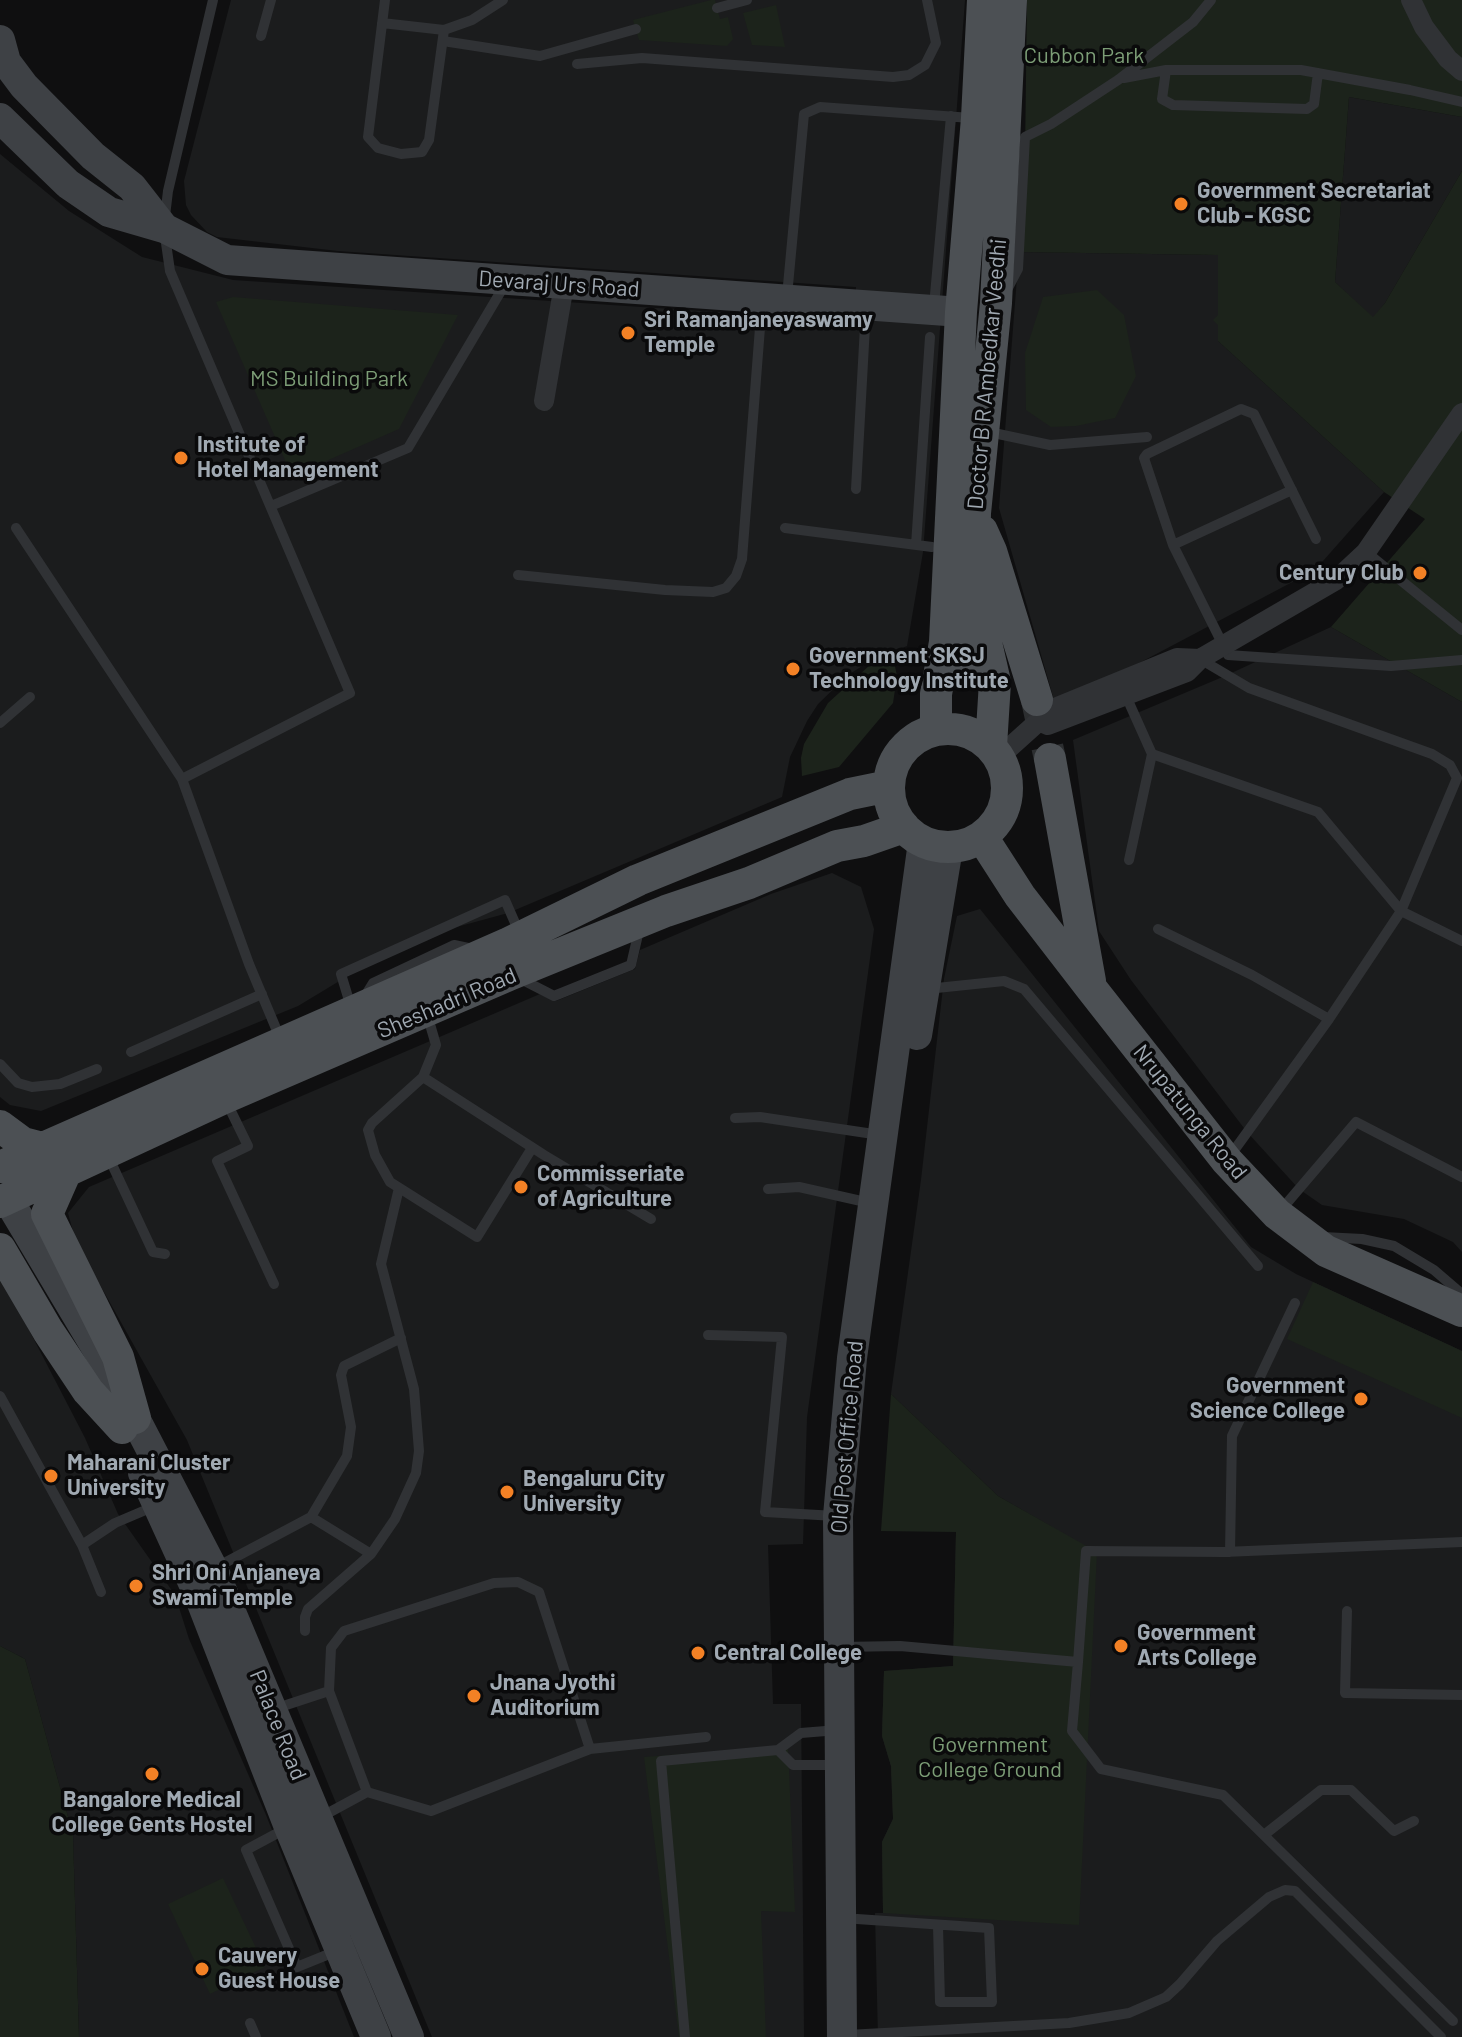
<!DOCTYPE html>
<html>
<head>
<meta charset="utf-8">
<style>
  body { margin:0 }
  canvas { display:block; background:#0f0f10 }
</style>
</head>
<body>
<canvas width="1462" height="2037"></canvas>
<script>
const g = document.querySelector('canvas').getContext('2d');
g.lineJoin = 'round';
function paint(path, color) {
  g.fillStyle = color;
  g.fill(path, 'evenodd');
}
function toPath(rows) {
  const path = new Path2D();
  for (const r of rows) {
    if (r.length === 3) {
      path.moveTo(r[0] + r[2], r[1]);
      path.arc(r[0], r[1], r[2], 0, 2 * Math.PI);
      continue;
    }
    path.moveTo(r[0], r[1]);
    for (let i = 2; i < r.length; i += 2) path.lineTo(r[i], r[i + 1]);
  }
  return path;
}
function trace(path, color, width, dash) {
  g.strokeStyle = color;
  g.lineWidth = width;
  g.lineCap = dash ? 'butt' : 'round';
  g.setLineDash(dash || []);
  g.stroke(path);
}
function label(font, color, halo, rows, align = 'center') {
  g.font = font + ' Barlow,sans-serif';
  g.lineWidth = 7;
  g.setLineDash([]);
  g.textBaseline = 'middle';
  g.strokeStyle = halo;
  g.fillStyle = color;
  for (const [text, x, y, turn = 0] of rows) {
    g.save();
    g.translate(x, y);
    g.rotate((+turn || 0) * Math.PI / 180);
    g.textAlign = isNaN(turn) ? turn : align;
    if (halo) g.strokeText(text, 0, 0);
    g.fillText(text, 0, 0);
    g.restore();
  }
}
paint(toPath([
  [231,0,965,0,923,552,907,646,867,663,848,675,818,704,807,721,790,757,782,797,508,913,453,928,356,971,298,1006,41,1111,10,1105,0,1097,0,154,69,211,142,257,233,280,853,321,856,287,338,251,217,237,207,232,191,215,186,205,184,181],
  [1349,97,1462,117,1462,171,1385,303,1373,318,1335,282],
  [1019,252,1218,255,1218,341,1384,492,1315,570,1056,707,999,508],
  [1331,627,1462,702,1462,1252,1453,1242,1404,1219,1322,1205,1299,1189,1247,1132,1131,980,1099,931,1073,740,1225,676],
  [832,873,861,887,874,929,807,1417,803,1544,768,1545,773,1704,801,1704,804,2037,432,2037,187,1440,76,1242,68,1213,89,1187,540,994,556,1001,635,969,640,950,771,894],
  [980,909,1251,1247,1296,1274,1462,1351,1462,2037,878,2037,875,1913,883,1913,882,1842,893,1819,891,1766,882,1736,884,1671,953,1666,956,1531,1052,1527,998,1496,891,1394,921,1180,944,979,957,916],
  [0,1274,85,1438,118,1514,175,1595,189,1639,266,1815,354,2037,79,2037,73,1835,25,1659,0,1646]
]), '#1b1c1d');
paint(toPath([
  [711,0,715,0,720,19,728,17,733,39,727,46,639,40,633,20],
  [1027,0,1462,0,1462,117,1349,97,1335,282,1373,317,1385,303,1462,171,1462,702,1331,627,1425,519,1384,492,1218,341,1218,325,1213,320,1218,315,1218,255,1019,252,1025,155],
  [776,5,785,47,752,45,743,13],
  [1097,290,1124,315,1136,376,1115,418,1076,426,1051,427,1026,410,1025,353,1043,297],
  [233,297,458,315,399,429,292,476,216,302],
  [892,652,897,676,893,703,839,767,802,776,801,758,804,744,828,703,880,656],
  [1313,1282,1462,1351,1462,1418,1287,1339],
  [891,1394,998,1496,1097,1552,1079,1925,883,1913,882,1842,893,1819,891,1766,882,1736,884,1671,953,1666,956,1532,881,1531],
  [0,1646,25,1659,73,1835,79,2037,0,2037],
  [788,1746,795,1912,761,1911,766,2037,679,2037,644,1757],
  [223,1878,265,1967,210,1994,168,1904]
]), '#1c231b');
trace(toPath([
  [1037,700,1050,759]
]), '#2c2e30', 32, [32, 16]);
trace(toPath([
  [717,8,747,0],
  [382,23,444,30,429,140,422,152,401,154,378,148,368,137,385,0],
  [444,30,472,20,503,0],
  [261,36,271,0],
  [443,41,540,56,636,29],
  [577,64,642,58,893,77,909,75,925,65,936,43,927,0],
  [1166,70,1162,99,1173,105,1307,109,1314,104,1318,73],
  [1124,78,1166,70,1301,70,1410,90,1462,102],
  [165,216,168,191,213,0],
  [165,236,170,271,350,693,182,779],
  [1008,288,1018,269,1025,137,1051,124,1118,80,1193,22,1211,0],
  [787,296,804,114,820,107,971,118],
  [934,306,951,116],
  [989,432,1050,445,1147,437],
  [856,489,866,308],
  [1292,490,1173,545,1228,655,1391,666,1462,660],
  [271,506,408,448,504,286],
  [16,528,182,779,249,964,280,1038],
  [785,528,932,547],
  [916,545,930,337],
  [1173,545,1144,458,1147,454,1241,409,1254,414,1316,539],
  [1366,552,1462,630],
  [518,575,665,590,713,592,726,588,736,576,742,559,762,302],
  [1200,659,1249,688,1432,754,1450,765,1457,778,1401,911,1329,1019,1230,1156],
  [1126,696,1152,754,1129,860],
  [0,723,30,697],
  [1152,754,1318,812,1401,911,1462,941],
  [1158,929,1252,975,1329,1019],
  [517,977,554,996,631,965,640,926],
  [927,989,1004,981,1024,989,1258,1266],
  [365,996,373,983,454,945,473,949],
  [351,1007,341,974,505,900,519,932],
  [427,1014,436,1045,423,1077,544,1155,651,1219],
  [131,1052,262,994],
  [0,1064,18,1083,32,1087,60,1084,97,1069],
  [423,1077,372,1123,368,1130,375,1155,390,1182,477,1237,532,1148],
  [227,1103,248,1146,217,1161,274,1284],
  [735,1118,760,1117,880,1135],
  [109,1158,153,1252,165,1254],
  [768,1189,799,1187,870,1203],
  [1281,1210,1356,1122,1462,1177],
  [1323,1237,1362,1239,1394,1246,1434,1270,1462,1294],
  [708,1335,782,1337,765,1512,836,1516],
  [0,1396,82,1545,101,1592],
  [311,1517,371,1554,395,1519,416,1473,419,1451,414,1389,381,1264,399,1188],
  [82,1545,115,1523,155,1506],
  [1230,1552,1232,1436,1295,1303],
  [215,1568,311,1517,347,1456,351,1427,341,1375,344,1366,401,1338],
  [1347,1611,1345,1693,1462,1695],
  [305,1631,305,1617,308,1609,371,1554],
  [840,1647,900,1646,1078,1662,1086,1551,1224,1552,1462,1542],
  [1078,1662,1072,1731,1101,1769,1223,1795,1453,2021],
  [274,1709,329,1691],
  [837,1765,793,1765,778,1750,801,1733,838,1730],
  [367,1792,329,1691,331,1648,344,1631,494,1583,518,1582,539,1592,590,1749],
  [319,1818,367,1792,431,1811,590,1749,706,1737],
  [287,1828,246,1850,297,1967,339,1950],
  [1264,1835,1321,1790,1351,1790,1394,1831,1414,1821],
  [857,1919,989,1928,992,2002,940,2002,938,1926],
  [250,2023,256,2037],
  [847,2035,1069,2023,1129,2013,1166,1997,1180,1984,1217,1941,1269,1897,1285,1890,1295,1891,1441,2037],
  [685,2037,661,1761,778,1750]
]), '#303235', 10);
trace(toPath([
  [1411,0,1424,27,1448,59,1462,71],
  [544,401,564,285],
  [1039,721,1048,725,1187,672,1200,659,1336,580,1366,552,1462,413],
  [999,757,1039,721,1045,712,1177,658,1200,659]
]), '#303235', 20);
trace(toPath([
  [0,40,6,62,24,86,93,156,132,187,164,228],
  [0,118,68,184,109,212,164,228,227,260,961,312],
  [917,1035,948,848],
  [13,1208,112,1374,213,1569,409,2037],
  [143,1473,200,1598,289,1827,376,2037],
  [842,2037,838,1516,852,1358,923,842]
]), '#3e4145', 30);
trace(toPath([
  [982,531,991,551,1037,700],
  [945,642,948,660,956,670,963,667,974,614],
  [948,788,59],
  [936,729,936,694,945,642,961,312,977,118,983,0],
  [991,746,995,682,977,603,974,562,975,513,996,303,1011,0],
  [1050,759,1090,981],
  [982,837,1020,896,1091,988,1227,1161,1277,1214,1326,1251,1462,1311],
  [0,1126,23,1143,46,1149],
  [0,1167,509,943,638,880,850,794,889,786],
  [66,1171,47,1214,118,1357,135,1418],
  [0,1202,224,1098,511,974,666,911,749,883,837,846,864,841,904,827],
  [0,1249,48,1331,88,1391,122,1428]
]), '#4c5054', 32);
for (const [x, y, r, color] of [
  [1181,204,8,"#f38125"],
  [628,333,8,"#f38125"],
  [181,458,8,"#f38125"],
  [1420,573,8,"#f38125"],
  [793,669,8,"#f38125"],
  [521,1187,8,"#f38125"],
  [1361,1399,8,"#f38125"],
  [51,1476,8,"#f38125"],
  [507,1492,8,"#f38125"],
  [136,1586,8,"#f38125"],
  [1121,1646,8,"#f38125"],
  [698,1653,8,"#f38125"],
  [474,1696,8,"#f38125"],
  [152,1774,8,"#f38125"],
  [202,1969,8,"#f38125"]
]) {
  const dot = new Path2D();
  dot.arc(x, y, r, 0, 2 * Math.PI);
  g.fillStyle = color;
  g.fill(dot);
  trace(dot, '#0a0a0b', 3);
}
label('22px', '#7c9d76', '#0a0a0b', [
  ["Cubbon Park",1084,56],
  ["MS Building Park",329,379],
  ["Government",990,1745],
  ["College Ground",990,1770]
]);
label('bold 22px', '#a0a9b2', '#0a0a0b', [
  ["Government Secretariat",1197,191],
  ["Club - KGSC",1197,216],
  ["Sri Ramanjaneyaswamy",644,320],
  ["Temple",644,345],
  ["Institute of",197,445],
  ["Hotel Management",197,470],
  ["Century Club",1404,573,"right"],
  ["Government SKSJ",809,656],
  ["Technology Institute",809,681],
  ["Commisseriate",537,1174],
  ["of Agriculture",537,1199],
  ["Government",1345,1386,"right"],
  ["Science College",1345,1411,"right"],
  ["Maharani Cluster",67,1463],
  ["University",67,1488],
  ["Bengaluru City",523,1479],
  ["University",523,1504],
  ["Shri Oni Anjaneya",152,1573],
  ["Swami Temple",152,1598],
  ["Government",1137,1633],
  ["Arts College",1137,1658],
  ["Central College",714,1653],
  ["Jnana Jyothi",490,1683],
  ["Auditorium",490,1708],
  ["Bangalore Medical",152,1800,"center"],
  ["College Gents Hostel",152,1825,"center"],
  ["Cauvery",218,1956],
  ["Guest House",218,1981]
], 'left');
label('22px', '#a0a9b2', '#0a0a0b', [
  ["Devaraj Urs Road",559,284,4],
  ["Doctor B R Ambedkar Veedhi",987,374,-85],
  ["Sheshadri Road",447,1003,-23],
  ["Nrupatunga Road",1190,1112,51],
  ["Old Post Office Road",847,1437,-85],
  ["Palace Road",278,1725,68]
]);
</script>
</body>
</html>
